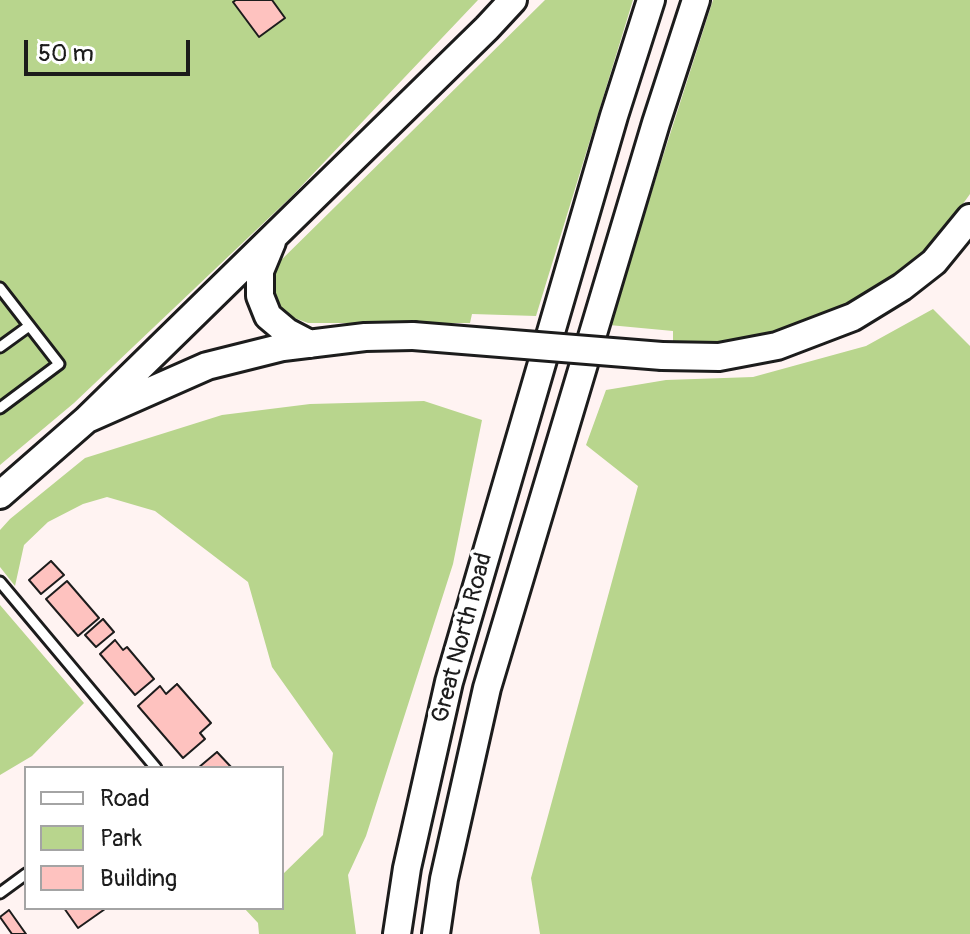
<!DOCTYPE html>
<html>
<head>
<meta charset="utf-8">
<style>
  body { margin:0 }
  #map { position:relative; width:970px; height:934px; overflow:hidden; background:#fff3f2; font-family:Pangolin,sans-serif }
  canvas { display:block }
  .legend { position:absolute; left:24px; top:766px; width:260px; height:144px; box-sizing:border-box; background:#fff; border:2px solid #a4a4a4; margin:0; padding:10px 14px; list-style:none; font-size:24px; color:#1c1c1c }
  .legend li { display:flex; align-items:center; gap:16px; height:40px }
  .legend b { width:40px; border:2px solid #a4a4a4 }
  .scale { position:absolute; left:24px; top:40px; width:166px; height:36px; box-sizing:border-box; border:4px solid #1c1c1c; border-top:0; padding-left:10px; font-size:24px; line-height:28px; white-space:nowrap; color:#1c1c1c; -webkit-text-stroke:6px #fff; paint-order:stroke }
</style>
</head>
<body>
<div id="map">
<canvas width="970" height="934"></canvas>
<ul class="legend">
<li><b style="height:10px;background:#fff"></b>Road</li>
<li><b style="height:22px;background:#b8d58d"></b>Park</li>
<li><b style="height:22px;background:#fec2bf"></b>Building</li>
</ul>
<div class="scale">50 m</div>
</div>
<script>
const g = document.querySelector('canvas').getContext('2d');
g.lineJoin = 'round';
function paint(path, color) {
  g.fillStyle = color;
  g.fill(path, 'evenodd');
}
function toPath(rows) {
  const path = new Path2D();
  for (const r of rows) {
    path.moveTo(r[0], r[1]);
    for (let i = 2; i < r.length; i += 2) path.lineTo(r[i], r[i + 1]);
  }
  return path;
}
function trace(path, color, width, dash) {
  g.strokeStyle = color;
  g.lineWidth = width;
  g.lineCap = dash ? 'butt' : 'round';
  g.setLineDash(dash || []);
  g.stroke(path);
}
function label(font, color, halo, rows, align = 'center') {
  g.font = font + ' Pangolin,sans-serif';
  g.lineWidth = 7;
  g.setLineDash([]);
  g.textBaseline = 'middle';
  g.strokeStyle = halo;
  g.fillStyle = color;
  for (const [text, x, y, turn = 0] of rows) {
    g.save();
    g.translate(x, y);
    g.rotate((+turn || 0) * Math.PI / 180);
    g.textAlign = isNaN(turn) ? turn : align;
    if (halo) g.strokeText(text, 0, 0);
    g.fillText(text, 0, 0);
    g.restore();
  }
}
paint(toPath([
  [0,0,478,0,292,196,74,403,0,465],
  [545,0,633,0,536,316,472,314,470,323,308,323,289,316,275,300,269,272],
  [713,0,970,0,970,194,937,240,901,273,855,303,803,324,752,340,704,345,673,342,673,331,609,325],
  [933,309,970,346,970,934,540,934,531,878,638,486,586,445,606,390,666,380,753,377,866,346],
  [424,401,482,420,453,564,366,836,348,875,356,934,259,934,258,923,244,908,282,908,282,875,323,835,333,753,272,667,248,582,155,511,107,497,83,504,48,522,24,545,15,586,0,567,0,530,10,519,85,458,222,415,310,404],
  [0,605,84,703,32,756,0,775]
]), '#b8d58d');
const building = toPath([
  [236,0,272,0,285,18,259,37,233,2,236,0],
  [51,561,64,575,41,594,29,580,51,561],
  [67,581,99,618,78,636,46,599,67,581],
  [103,619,114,632,96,647,85,635,103,619],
  [115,640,123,650,127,647,154,679,135,695,100,654,115,640],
  [177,684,211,723,200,733,205,739,183,758,138,706,160,686,166,694,177,684],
  [217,752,232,768,198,768,217,752],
  [64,908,105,908,105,909,78,928,64,908],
  [9,910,26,934,12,934,0,917,9,910]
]);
paint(building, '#fec2bf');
trace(building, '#1c1c1c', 2);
const service = toPath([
  [0,288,59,364,0,408],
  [0,347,29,326],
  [0,582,156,768],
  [0,893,26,874]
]);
const secondary = toPath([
  [272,242,260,271,260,296,268,316,287,332,310,344],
  [662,356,719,357,777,346,853,317,902,287,934,262,970,218],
  [87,419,487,28,513,0],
  [0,495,87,419,207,366,283,347,365,337,413,336],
  [397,934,407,868,449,682,614,116,651,0],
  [436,934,444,879,487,688,656,123,696,0]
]);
trace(service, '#1c1c1c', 15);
trace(secondary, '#1c1c1c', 32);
trace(service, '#fff', 9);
trace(secondary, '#fff', 26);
const secondaryBridge = toPath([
  [413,336,662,356]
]);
trace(secondaryBridge, '#1c1c1c', 32, []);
trace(secondaryBridge, '#fff', 26);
label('24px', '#1c1c1c', '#fff', [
  ["Great North Road",463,638,-75]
]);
</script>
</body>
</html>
